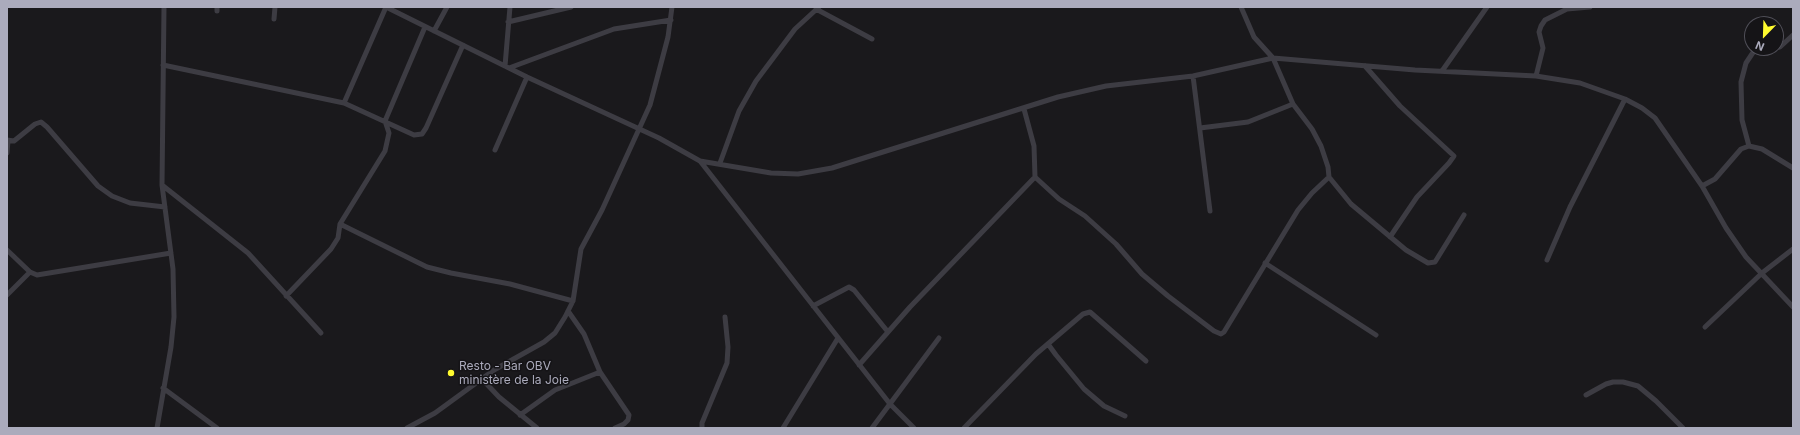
<!DOCTYPE html>
<html>
<head>
<meta charset="utf-8">
<style>
  body { margin:0 }
  #map { position:relative; width:1800px; height:435px; overflow:hidden; background:#1a191c; font-family:Inter,sans-serif }
  canvas { display:block }
  .frame { position:absolute; inset:0; border:8px solid #ababbc; pointer-events:none }
  .north { position:absolute; left:1744px; top:16px; width:40px; height:40px; box-sizing:border-box; background:#151417; border:1px solid #515059; border-radius:50%; rotate:203deg; font-size:11px; font-weight:700; line-height:16px; text-align:center; color:#ababbc }
  .north::after { content:''; display:block; margin:auto; width:14px; height:18px; background:#fffb2f; clip-path:polygon(50% 0,100% 100%,50% 72%,0 100%) }
</style>
</head>
<body>
<div id="map">
<canvas width="1800" height="435"></canvas>
<div class="frame"></div>
<div class="north">N</div>
</div>
<script>
const g = document.querySelector('canvas').getContext('2d');
g.lineJoin = 'round';
function toPath(rows) {
  const path = new Path2D();
  for (const r of rows) {
    path.moveTo(r[0], r[1]);
    for (let i = 2; i < r.length; i += 2) path.lineTo(r[i], r[i + 1]);
  }
  return path;
}
function trace(path, color, width, dash) {
  g.strokeStyle = color;
  g.lineWidth = width;
  g.lineCap = dash ? 'butt' : 'round';
  g.setLineDash(dash || []);
  g.stroke(path);
}
function label(font, color, halo, rows, align = 'center') {
  g.font = font + ' Inter,sans-serif';
  g.lineWidth = 3;
  g.setLineDash([]);
  g.textBaseline = 'middle';
  g.strokeStyle = halo;
  g.fillStyle = color;
  for (const [text, x, y, turn = 0] of rows) {
    g.save();
    g.translate(x, y);
    g.rotate((+turn || 0) * Math.PI / 180);
    g.textAlign = isNaN(turn) ? turn : align;
    if (halo) g.strokeText(text, 0, 0);
    g.fillText(text, 0, 0);
    g.restore();
  }
}
trace(toPath([
  [217,7,217,11],
  [386,7,527,77,659,138,700,161,771,173,798,174,832,168,1058,97,1106,86,1193,76,1273,58,1415,70,1536,76,1580,83,1625,99,1642,108,1655,118,1702,186,1726,228,1746,257,1793,307],
  [816,9,872,39],
  [274,19,275,7],
  [508,22,571,7],
  [434,31,447,7],
  [1768,48,1774,49,1780,47,1793,35],
  [163,65,344,103,414,135,422,134,426,128,463,45],
  [505,66,510,7],
  [1365,66,1400,106,1454,156,1449,163,1417,197,1390,237],
  [509,68,614,29,671,20],
  [1442,71,1487,7],
  [1193,76,1210,211],
  [1536,76,1543,48,1539,32,1541,26,1545,20,1567,9,1590,7],
  [344,103,386,7],
  [1024,109,1034,146,1035,177,1059,199,1085,216,1116,244,1142,274,1168,296,1214,331,1221,334,1224,332,1298,210,1312,193,1329,177,1328,167,1321,146,1312,129,1293,104,1273,58,1254,37,1241,7],
  [1200,128,1248,122,1293,104],
  [7,140,14,141,35,124,41,122,47,127,98,186,112,196,130,203,165,207],
  [1749,146,1742,120,1741,82,1746,63,1756,48],
  [495,150,527,77],
  [7,153,8,141],
  [700,161,890,404,914,428],
  [720,163,739,111,756,81,795,29,819,7],
  [1329,177,1351,204,1406,250,1428,263,1435,262,1464,215],
  [162,185,248,253,321,333],
  [1702,186,1715,179,1741,149,1749,146,1762,149,1793,168],
  [340,224,427,267,451,273,510,284,573,301],
  [7,250,30,272,37,275,171,253],
  [1547,260,1570,207,1625,99],
  [1265,263,1376,335],
  [7,295,30,272],
  [286,296,331,249,338,238,340,224,385,151,389,133,385,121,425,27],
  [813,306,849,287,854,290,888,332],
  [568,311,584,334,600,372,629,415,628,420,624,424,615,428],
  [1705,327,1762,273,1793,249],
  [1048,344,1056,355,1084,389,1104,406,1125,416],
  [859,365,910,307,1035,177],
  [482,379,499,397,537,428],
  [163,388,217,428],
  [1586,395,1606,384,1613,382,1623,382,1638,386,1656,401,1683,428],
  [520,415,555,390,600,372],
  [157,428,171,347,174,317,173,269,162,185,164,7],
  [407,428,435,413,494,370,544,342,555,333,565,317,573,301,581,249,602,210,650,105,668,37,672,7],
  [702,428,702,423,727,363,728,347,725,317],
  [783,428,838,338],
  [872,428,939,338],
  [964,428,1036,354,1083,314,1090,312,1146,361]
]), '#3d3c43', 5);
for (const [x, y, r, color] of [
  [451,373,4,"#fffb2f"]
]) {
  const dot = new Path2D();
  dot.arc(x, y, r, 0, 2 * Math.PI);
  g.fillStyle = color;
  g.fill(dot);
  trace(dot, '#151417', 1.5);
}
label('12px', '#ababbc', '#151417', [
  ["Resto - Bar OBV",459,366],
  ["ministère de la Joie",459,380]
], 'left');
</script>
</body>
</html>
